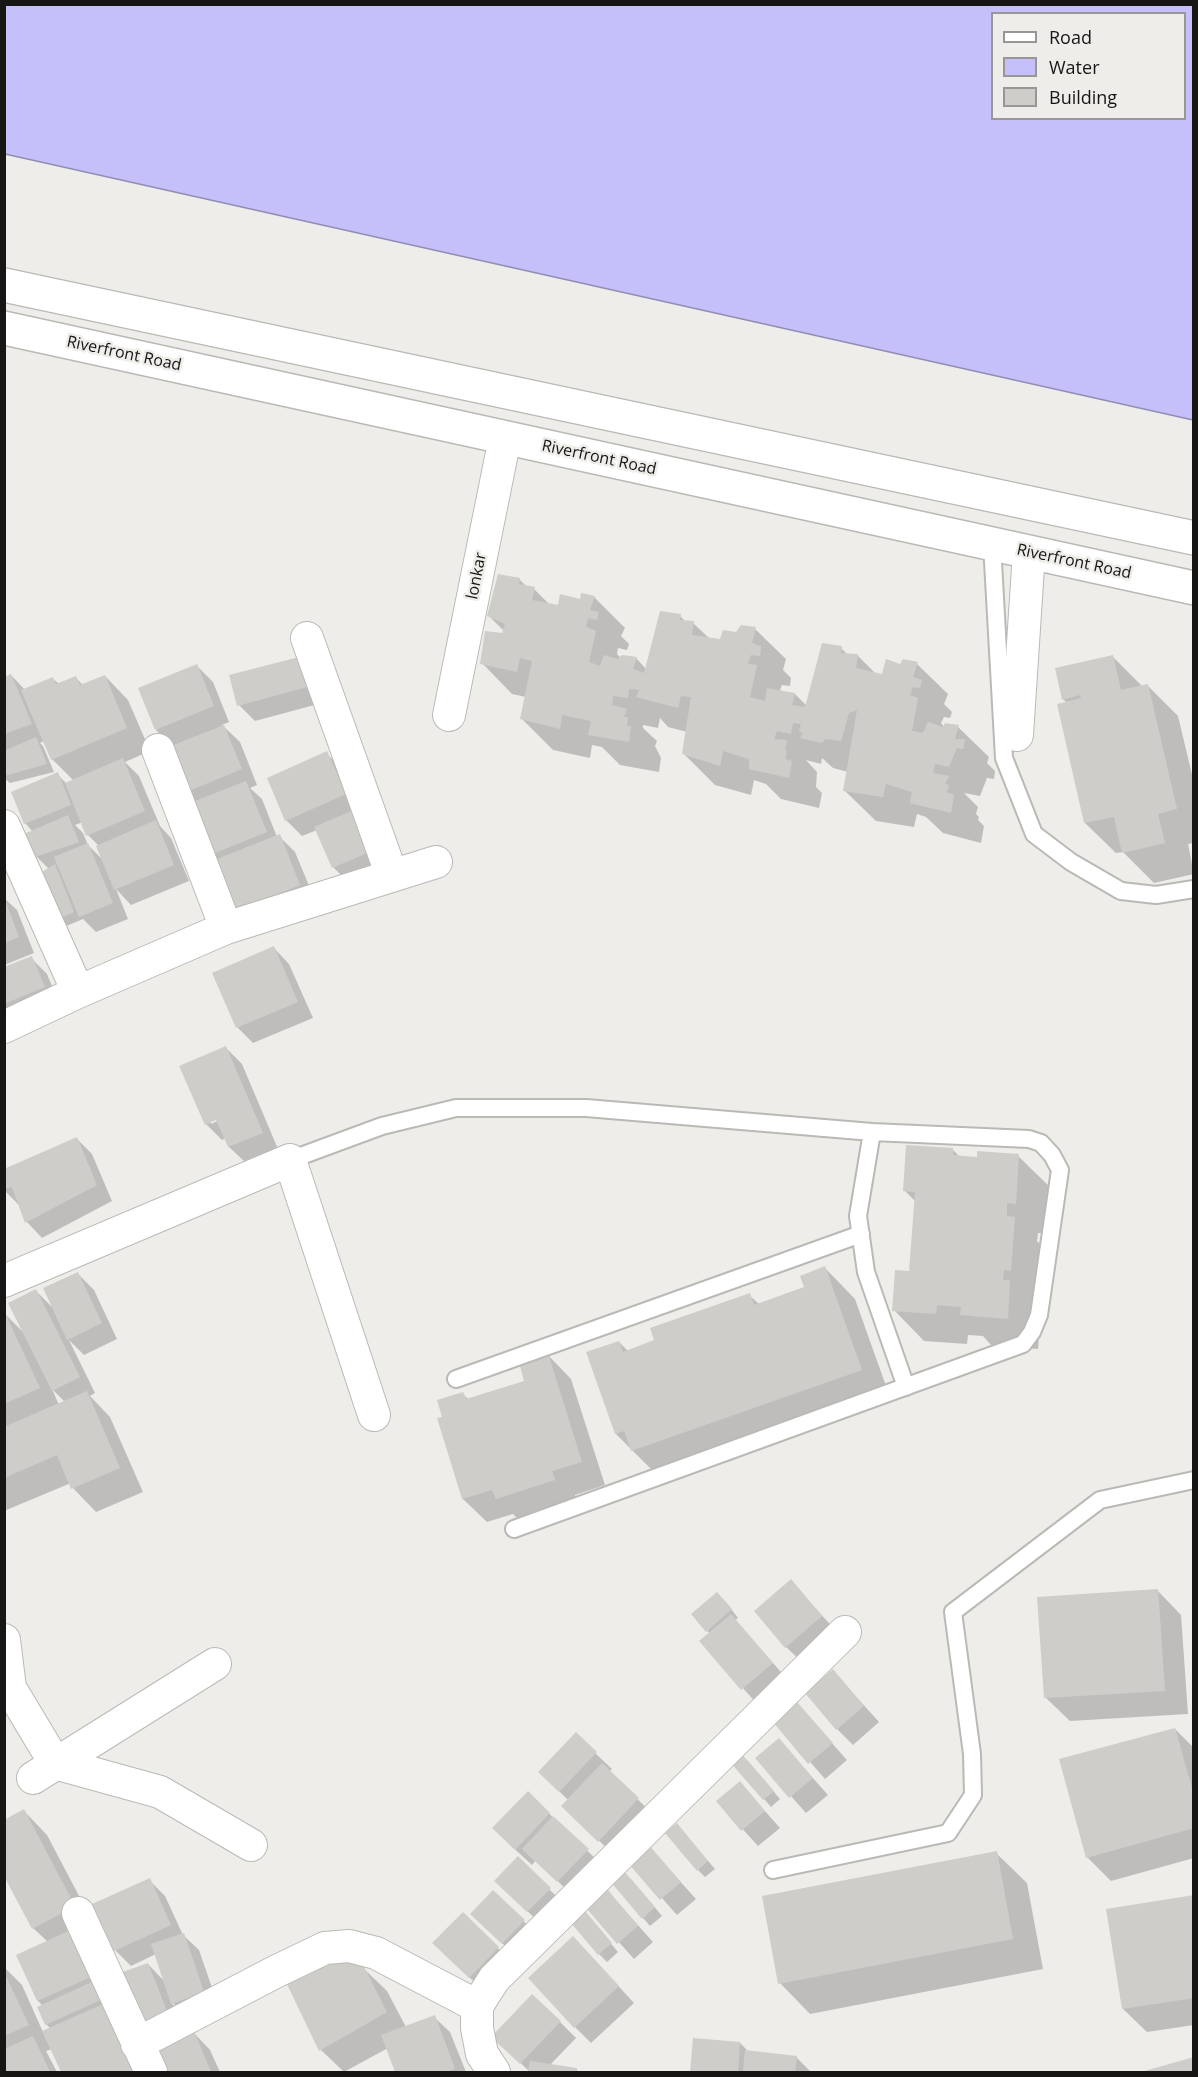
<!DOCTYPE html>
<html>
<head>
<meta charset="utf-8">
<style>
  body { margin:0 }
  #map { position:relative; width:1198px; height:2077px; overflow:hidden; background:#efedea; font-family:"Open Sans",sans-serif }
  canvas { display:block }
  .frame { position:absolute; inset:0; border:6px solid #171615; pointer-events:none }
  .legend { position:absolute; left:991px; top:12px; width:195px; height:108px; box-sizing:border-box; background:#efedea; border:2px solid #999795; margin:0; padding:8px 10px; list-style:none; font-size:18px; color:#171615 }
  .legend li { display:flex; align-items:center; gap:12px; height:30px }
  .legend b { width:30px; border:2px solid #999795 }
</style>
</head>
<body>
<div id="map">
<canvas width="1198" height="2077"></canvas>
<div class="frame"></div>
<ul class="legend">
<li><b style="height:8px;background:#fff"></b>Road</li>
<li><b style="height:16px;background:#c5c0fa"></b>Water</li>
<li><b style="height:16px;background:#cecdca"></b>Building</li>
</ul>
</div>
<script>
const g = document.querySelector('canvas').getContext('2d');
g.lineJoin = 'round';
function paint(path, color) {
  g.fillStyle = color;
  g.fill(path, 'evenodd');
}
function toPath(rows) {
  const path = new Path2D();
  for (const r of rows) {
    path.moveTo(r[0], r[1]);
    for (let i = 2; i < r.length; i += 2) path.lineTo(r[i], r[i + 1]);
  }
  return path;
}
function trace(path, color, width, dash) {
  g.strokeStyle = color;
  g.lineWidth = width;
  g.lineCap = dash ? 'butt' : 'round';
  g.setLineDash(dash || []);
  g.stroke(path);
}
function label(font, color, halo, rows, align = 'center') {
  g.font = font + ' "Open Sans",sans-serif';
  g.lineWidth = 5;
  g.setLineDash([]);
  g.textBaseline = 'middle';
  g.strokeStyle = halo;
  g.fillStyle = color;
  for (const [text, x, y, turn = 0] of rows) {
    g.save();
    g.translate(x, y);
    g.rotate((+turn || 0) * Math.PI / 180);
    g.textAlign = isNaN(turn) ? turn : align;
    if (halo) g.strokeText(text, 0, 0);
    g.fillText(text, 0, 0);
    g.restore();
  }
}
const water = toPath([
  [5,4,1193,5,1193,420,5,154,5,4],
  [992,14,1184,14,1184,118,992,118,992,14]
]);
paint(water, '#c5c0fa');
trace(water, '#918db5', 1.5);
paint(toPath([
  [519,579,527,587,534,589,550,605,559,607,594,597,625,628,621,636,629,644,627,650,618,648,617,654,621,658,636,658,646,669,680,616,686,622,693,623,710,639,720,641,755,629,786,659,783,670,791,678,790,686,782,685,780,690,783,692,795,694,807,706,841,648,848,655,857,655,876,674,883,676,900,666,917,664,948,694,944,704,952,712,950,718,944,717,941,723,944,727,958,727,989,757,987,763,995,771,994,779,987,778,980,796,964,793,978,807,976,814,979,817,978,820,984,826,981,843,943,833,926,817,917,814,914,827,876,821,845,791,848,772,833,768,822,758,821,764,806,760,817,772,816,787,822,793,819,808,781,799,766,784,754,780,751,795,715,785,684,754,687,732,668,727,660,718,658,728,643,725,643,728,657,741,655,746,661,758,659,772,620,765,602,747,592,745,590,758,553,750,522,719,526,697,512,694,482,663,504,631,489,616],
  [1112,656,1143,687,1148,686,1178,716,1194,783,1194,843,1188,844,1194,874,1154,883,1123,852,1116,853,1085,823,1067,703,1063,699],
  [298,658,322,703,255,721,239,705],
  [197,666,213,682,229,722,222,725,240,742,257,785,250,788,262,799,277,837,279,836,295,852,315,900,249,927,218,860,212,854,173,747,156,730],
  [11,675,25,690,52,678,59,684,76,678,83,685,105,676,128,700,150,751,125,762,139,776,160,826,171,838,189,881,131,905,116,889,128,919,96,932,83,919,64,927,49,869,37,857,26,835,33,832,25,823,13,793,57,774,67,784,74,781,52,759,44,741,40,743,43,746,54,772,10,783,4,778,4,679],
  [83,822,88,835,99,846,103,860,88,845,83,833,75,825],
  [326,753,342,769,387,867,349,883,333,867,317,830,302,836,286,820],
  [4,898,17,910,34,953,4,965],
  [274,948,289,964,313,1018,253,1043,237,1027],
  [31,958,47,974,59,1003,4,1019,4,969],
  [226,1048,242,1064,278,1149,245,1162,229,1147,226,1138,222,1140,206,1124],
  [224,1118,211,1124,211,1120],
  [76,1138,92,1154,112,1201,42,1238,27,1222,19,1205,4,1190,4,1171],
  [953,1150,960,1157,978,1158,1018,1156,1049,1186,1046,1233,1038,1233,1037,1241,1045,1249,1038,1349,992,1346,983,1336,968,1335,967,1344,924,1341,894,1310,911,1273,916,1202,905,1191],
  [825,1268,855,1299,891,1400,663,1481,616,1434,588,1353,619,1342,628,1351,656,1341,749,1295,759,1304,806,1288],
  [78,1274,94,1290,117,1339,84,1355,69,1340,95,1393,90,1396,110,1417,143,1492,96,1512,73,1488,71,1483,4,1511,4,1313,24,1333,36,1291,53,1308],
  [52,1389,65,1402,59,1405],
  [548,1355,571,1379,605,1485,575,1495,578,1504,521,1522,513,1514,487,1522,463,1499,439,1419,444,1418,463,1394,469,1400,526,1382],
  [791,1581,837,1632,802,1662,786,1647],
  [1158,1591,1181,1615,1188,1714,1070,1721,1046,1698],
  [725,1601,738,1618,735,1620,788,1680,758,1705,701,1641,710,1634,693,1614],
  [833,1671,879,1722,853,1745,837,1729],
  [797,1704,847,1760,825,1779,775,1722],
  [1175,1729,1194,1748,1194,1858,1111,1881,1087,1857],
  [576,1735,612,1769,609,1772,654,1815,615,1856,563,1806,568,1800,540,1772],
  [779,1740,828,1795,806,1813,757,1758],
  [731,1761,748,1761,780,1799,771,1807],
  [740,1783,780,1828,758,1846,718,1802],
  [528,1793,603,1866,574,1897,536,1860,532,1865,509,1844],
  [24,1811,47,1835,97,1930,152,2072,63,2072,52,2049,46,2051,57,2072,4,2072,4,1967,22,1985,43,2032,51,2029,46,2024,43,2006,38,2001,18,1956,48,1942,33,1928],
  [684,1833,715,1869,705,1877,698,1870],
  [648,1846,696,1899,677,1915,630,1862],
  [996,1853,1027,1883,1043,1969,810,2014,780,1983],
  [518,1858,565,1905,544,1927,496,1881],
  [631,1879,662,1916,650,1926,643,1918],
  [149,1880,165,1896,183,1935,199,1950,219,2008,188,2019,172,2002,186,2038,195,2034,210,2050,220,2072,157,2072,148,1964,165,1982,156,1954,131,1966,115,1950],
  [603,1886,653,1942,634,1959,584,1903],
  [493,1892,540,1937,519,1959,488,1930],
  [1194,1896,1194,2025,1147,2032,1123,2009],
  [463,1914,514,1964,486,1993,450,1959],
  [587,1915,618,1952,607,1962,599,1954],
  [589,1954,634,2003,591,2043,575,2027],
  [362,1967,387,1991,406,2027,434,2017,450,2032,466,2072,396,2072,388,2048,344,2072,321,2050],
  [560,2022,576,2038,550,2065,576,2069,579,2072,530,2072,493,2037],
  [695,2039,740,2043,749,2052,796,2057,811,2072,692,2072],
  [1194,2059,1194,2072,1144,2072]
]), '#0003');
paint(toPath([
  [498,574,520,578,519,584,535,587,532,600,558,605,560,594,580,599,581,593,595,596,590,610,599,612,597,620,588,618,586,627,596,631,589,662,600,666,604,655,618,659,622,655,637,657,633,669,644,673,660,611,681,614,680,620,694,621,692,635,720,639,723,630,736,632,741,625,756,627,752,643,761,646,760,656,751,655,748,664,757,665,750,697,765,701,767,688,795,693,792,705,805,707,822,643,842,646,841,653,858,654,856,668,882,674,886,659,900,664,903,659,918,662,913,677,922,680,920,688,913,687,910,695,918,698,912,731,923,733,928,722,943,727,945,723,959,725,955,739,965,739,963,749,957,748,949,767,935,764,933,773,949,776,945,784,949,785,947,793,954,794,951,813,910,803,912,792,886,784,883,797,843,791,857,710,849,713,841,741,825,739,822,743,800,738,803,733,799,731,801,724,793,723,791,734,777,731,774,739,787,740,785,750,787,751,785,759,792,761,789,778,749,769,749,759,723,751,720,766,682,754,691,697,681,696,678,708,636,697,639,690,629,689,628,698,613,696,612,705,627,709,624,717,628,717,627,726,631,726,629,742,588,735,591,721,562,715,560,729,520,719,532,661,520,658,517,672,480,664,485,631,502,633,505,624,487,616],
  [1113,655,1121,690,1148,684,1177,809,1158,814,1165,843,1122,853,1114,817,1084,823,1057,704,1081,698,1080,695,1062,700,1055,668],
  [299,657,307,687,237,706,229,675],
  [197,664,214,706,155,730,138,688],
  [11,674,32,724,4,734,4,677],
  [105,675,127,728,51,760,21,690,53,677,56,684,76,676,80,685],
  [224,725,242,769,179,795,161,750],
  [36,737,47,764,4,776,4,751],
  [327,751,346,794,285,821,267,778],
  [123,758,145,811,86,836,65,783],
  [58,772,71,805,24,824,11,792],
  [246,781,267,832,210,855,190,803],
  [354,810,372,851,332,868,314,827],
  [68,815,79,842,35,857,24,834],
  [156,820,174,865,114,890,96,846],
  [280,834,300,885,232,912,212,861],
  [88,843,113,903,79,917,54,857],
  [55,864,74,912,56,920,37,875],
  [5,900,19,937,5,943],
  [274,946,298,1002,236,1028,212,973],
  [32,956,45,987,4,1004,4,967],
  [226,1046,263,1133,228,1147,216,1120,205,1125,179,1066],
  [77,1137,97,1185,25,1223,12,1187,4,1189,4,1169],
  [906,1145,953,1148,953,1155,977,1157,977,1151,1019,1154,1016,1204,1007,1203,1007,1216,1015,1217,1011,1271,1004,1270,1003,1280,1010,1280,1008,1319,960,1315,961,1307,937,1305,936,1314,892,1311,895,1270,909,1271,915,1192,903,1191],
  [825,1266,862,1370,631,1451,624,1431,615,1434,586,1352,619,1341,623,1352,654,1340,650,1328,750,1293,754,1305,804,1287,800,1276],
  [78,1272,102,1323,67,1340,43,1288],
  [36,1289,80,1377,52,1391,8,1303],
  [4,1311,40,1388,4,1404],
  [548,1353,582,1462,552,1471,555,1480,496,1499,492,1490,462,1499,437,1418,442,1417,437,1400,463,1392,466,1399,524,1381,519,1362],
  [87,1391,120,1468,71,1489,57,1455,4,1478,4,1427],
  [791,1579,822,1616,785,1648,754,1611],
  [1158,1589,1165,1691,1044,1698,1037,1597],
  [717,1592,732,1609,706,1632,691,1614],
  [731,1614,773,1663,741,1690,699,1641],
  [833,1669,864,1706,836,1730,805,1693],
  [797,1702,833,1743,808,1764,773,1722],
  [1175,1728,1194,1795,1194,1828,1086,1858,1059,1759],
  [576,1732,597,1752,559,1792,538,1772],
  [779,1738,813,1778,789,1798,755,1758],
  [740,1752,774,1791,763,1800,729,1761],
  [602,1763,639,1798,598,1842,561,1806],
  [740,1781,765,1811,741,1831,716,1801],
  [528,1791,550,1813,515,1850,492,1828],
  [24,1809,75,1906,32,1929,4,1876,4,1820],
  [553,1816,589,1849,557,1882,522,1849],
  [677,1823,708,1861,697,1871,665,1833],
  [648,1844,681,1882,660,1900,627,1862],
  [997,1851,1013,1939,778,1984,762,1896],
  [518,1856,551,1888,527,1912,494,1881],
  [623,1870,655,1907,642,1919,610,1881],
  [150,1878,171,1925,114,1951,92,1904],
  [603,1884,638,1926,617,1944,582,1903],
  [493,1890,525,1920,502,1944,470,1914],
  [1194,1895,1194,1998,1122,2009,1106,1909],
  [580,1905,612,1943,598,1955,566,1917],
  [463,1912,499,1947,469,1978,432,1943],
  [77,1927,98,1974,37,2001,16,1955],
  [184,1933,204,1992,171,2004,151,1944],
  [573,1936,619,1986,574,2028,528,1978],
  [330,1953,363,1965,387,2012,319,2051,283,1976],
  [148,1963,171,2021,140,2033,117,1974],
  [4,1972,29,2025,4,2036],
  [94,1981,103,1999,45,2025,37,2007],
  [532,1994,561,2021,520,2064,491,2037],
  [108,2002,138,2068,129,2072,61,2072,42,2031],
  [435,2015,455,2069,445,2072,395,2072,381,2035],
  [195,2033,211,2072,155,2072,147,2052],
  [33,2036,50,2072,4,2072,4,2049],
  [693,2038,740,2042,738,2072,690,2072],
  [745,2050,797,2056,795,2072,743,2072],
  [1194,2057,1194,2072,1141,2072],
  [530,2061,577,2068,576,2072,528,2072]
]), '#cecdca');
const lane = toPath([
  [992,544,1004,758,1034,834,1071,862,1121,891,1156,895,1194,889],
  [872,1132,858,1216,866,1272,906,1387],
  [290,1160,382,1126,456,1108,586,1108,872,1132,1029,1139,1041,1143,1052,1155,1060,1170,1039,1315,1032,1332,1023,1344,514,1529],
  [456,1379,861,1234],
  [773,1870,948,1833,973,1795,972,1754,953,1612,1100,1500,1194,1480]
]);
const street = toPath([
  [307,638,392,876],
  [449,715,505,438],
  [1017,735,1029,552],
  [158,750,226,928],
  [4,826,78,992],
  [4,1027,78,992,226,928,436,862],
  [4,1281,290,1160,374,1415],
  [4,1640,10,1688,55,1763,160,1792,251,1845],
  [33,1778,215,1664],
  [78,1913,151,2072],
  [137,2044,277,1971,325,1948,349,1946,376,1953,477,2006],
  [494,2072,482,2054,477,2028,477,2006,494,1979,845,1632]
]);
const secondary = toPath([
  [4,285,1194,538],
  [4,328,1194,588]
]);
trace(lane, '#bab9b6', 20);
trace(street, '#bab9b6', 34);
trace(secondary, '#bab9b6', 36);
trace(lane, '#fff', 16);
trace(street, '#fff', 32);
trace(secondary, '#fff', 33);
label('16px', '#171615', '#efedea', [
  ["Riverfront Road",124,354,12],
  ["Riverfront Road",599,458,12],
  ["Riverfront Road",1074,562,12],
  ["lonkar",477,576,-79]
]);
</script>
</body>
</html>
